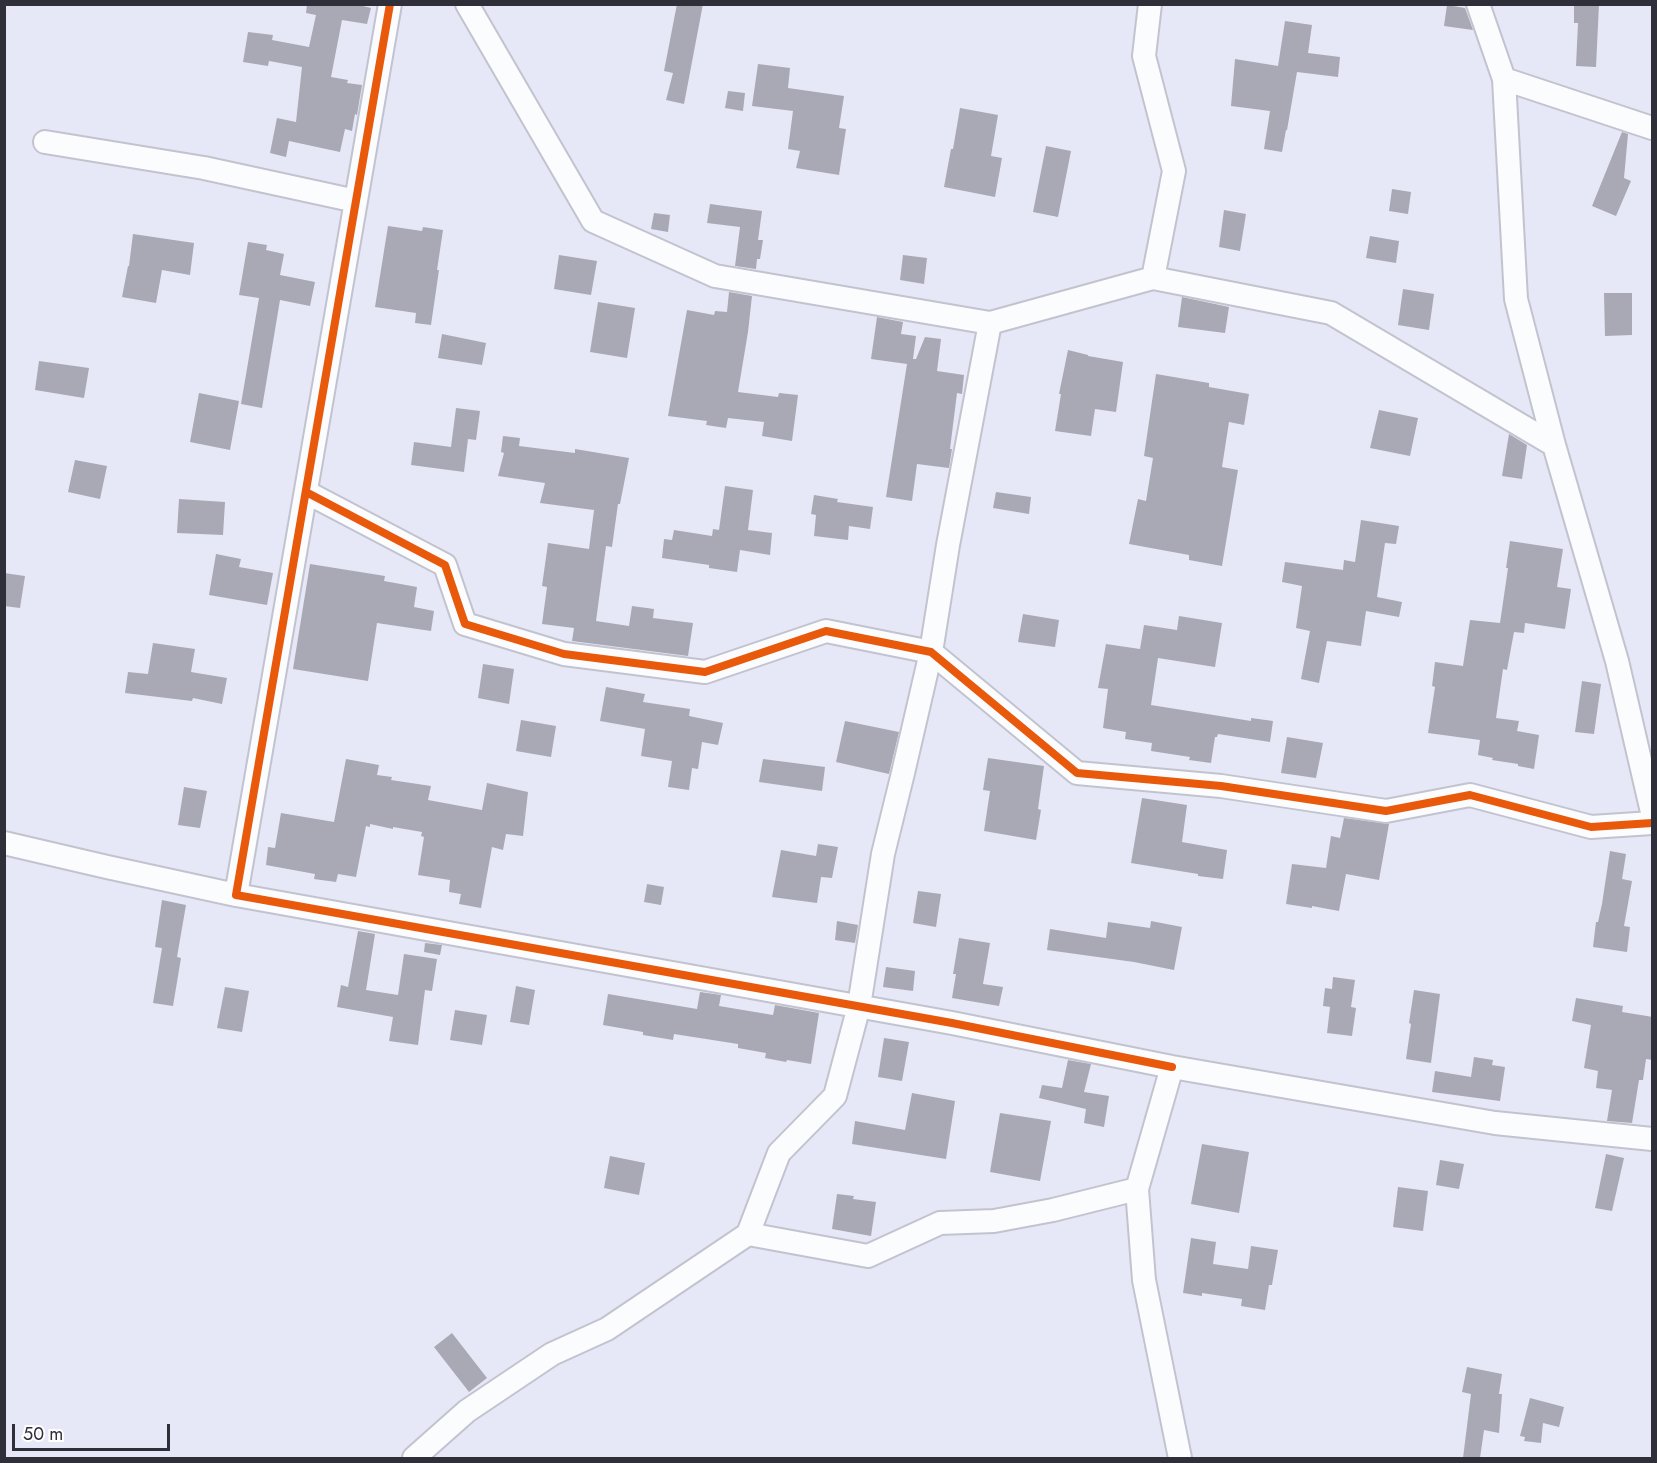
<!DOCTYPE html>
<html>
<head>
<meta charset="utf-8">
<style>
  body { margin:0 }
  #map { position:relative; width:1657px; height:1463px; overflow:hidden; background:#e7e8f7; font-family:Jost,sans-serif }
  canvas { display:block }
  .frame { position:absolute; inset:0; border:6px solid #2f2f39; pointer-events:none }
  .scale { position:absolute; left:12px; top:1424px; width:158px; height:27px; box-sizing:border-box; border:3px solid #2f2f39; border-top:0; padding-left:8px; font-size:18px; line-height:21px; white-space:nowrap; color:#2f2f39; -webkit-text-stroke:4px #fff; paint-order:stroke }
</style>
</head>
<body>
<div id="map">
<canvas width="1657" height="1463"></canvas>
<div class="frame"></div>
<div class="scale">50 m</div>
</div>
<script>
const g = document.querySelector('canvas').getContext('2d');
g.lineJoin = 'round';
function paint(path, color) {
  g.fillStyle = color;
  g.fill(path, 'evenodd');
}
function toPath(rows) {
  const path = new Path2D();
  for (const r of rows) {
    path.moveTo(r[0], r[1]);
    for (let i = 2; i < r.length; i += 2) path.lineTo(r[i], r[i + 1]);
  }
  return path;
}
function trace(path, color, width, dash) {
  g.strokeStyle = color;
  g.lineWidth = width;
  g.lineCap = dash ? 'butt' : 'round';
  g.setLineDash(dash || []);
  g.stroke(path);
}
paint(toPath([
  [307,4,355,4,371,8,367,24,342,20,331,77,348,80,347,83,362,85,357,115,355,114,352,131,345,129,340,152,289,141,286,157,270,153,277,118,296,122,302,67,269,61,268,66,243,62,248,32,273,35,272,40,309,47,316,15,306,13],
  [677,4,703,4,684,104,666,100,673,73,664,71],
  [1574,4,1599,4,1596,67,1576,66,1578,23,1574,23],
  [1447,5,1465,8,1473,30,1444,26],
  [1285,21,1312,25,1308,53,1340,57,1338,77,1297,72,1287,130,1286,130,1282,152,1264,149,1270,111,1231,106,1235,59,1278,66],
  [758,64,790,68,788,88,844,96,839,128,846,129,839,175,796,168,800,151,788,149,793,111,752,106],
  [728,91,745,93,743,111,725,108],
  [960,108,998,115,991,156,1002,158,995,197,944,187,951,149,953,149],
  [1622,132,1628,134,1624,178,1631,181,1616,216,1592,206],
  [1046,146,1071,151,1058,217,1033,212],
  [1392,189,1411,192,1408,214,1389,211],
  [710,204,762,211,758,240,763,240,760,259,757,259,756,269,735,266,740,227,707,223],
  [1224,210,1246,214,1240,251,1219,247],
  [654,213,670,215,668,232,651,229],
  [388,226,422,231,423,227,443,230,437,270,439,270,431,325,415,323,416,313,375,307],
  [133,234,194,243,190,275,162,270,156,303,122,297,128,266,129,266],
  [1370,236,1399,241,1396,263,1366,258],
  [248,242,267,245,266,250,284,254,280,275,315,282,310,306,280,300,262,408,241,404,259,298,239,295],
  [559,255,597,261,591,295,554,289],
  [903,255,927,258,924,284,900,280],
  [1403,289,1434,294,1429,330,1398,325],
  [729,292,752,296,748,332,738,392,778,397,779,393,798,395,792,441,762,436,764,422,728,418,726,428,706,425,707,421,668,416,687,310,714,315,715,311,727,312],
  [1604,293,1632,293,1632,335,1605,336],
  [1182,297,1229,307,1225,333,1178,327],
  [598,302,635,308,627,358,590,352],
  [877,317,903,322,901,334,916,336,913,359,916,359,925,337,941,339,937,371,964,375,962,394,957,393,950,449,952,449,949,468,917,464,912,501,886,497,907,364,871,359],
  [442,334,486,343,482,365,438,358],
  [1068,350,1088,355,1088,356,1123,362,1116,412,1095,409,1091,436,1055,431,1061,394,1059,394],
  [39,361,89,368,84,398,35,390],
  [1156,374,1209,383,1209,387,1249,394,1244,425,1229,422,1222,467,1238,470,1222,566,1189,560,1189,555,1129,544,1138,499,1146,501,1153,458,1144,456],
  [199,393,239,401,230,450,190,442],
  [456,408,480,411,476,440,468,439,464,472,411,465,414,442,451,447],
  [1379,410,1418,418,1410,456,1370,448],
  [1509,434,1527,445,1522,479,1502,476],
  [503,436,520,438,519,446,575,453,575,449,629,458,620,504,618,504,612,547,606,546,596,621,629,626,632,606,654,609,653,618,693,623,688,656,572,641,574,628,542,624,547,587,542,586,548,543,589,549,594,510,540,503,545,483,498,476,504,453,501,452],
  [75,460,107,466,100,499,68,492],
  [725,486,753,490,748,530,772,533,770,555,740,550,737,572,709,568,709,565,662,558,664,539,672,540,674,530,712,536,713,529,719,530],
  [996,492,1031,497,1029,514,993,508],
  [814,495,838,499,837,502,873,507,870,529,849,526,848,540,814,536,816,515,811,514],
  [179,499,225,502,223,535,177,533],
  [1361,520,1399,526,1396,544,1385,543,1377,597,1402,602,1399,617,1366,611,1361,646,1327,641,1319,683,1301,679,1310,631,1296,628,1302,586,1282,582,1285,562,1343,570,1344,560,1355,562],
  [1510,541,1563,549,1557,587,1571,589,1565,629,1525,623,1524,633,1514,632,1507,670,1503,669,1496,718,1519,721,1517,731,1539,735,1534,769,1518,766,1518,764,1492,760,1493,758,1478,755,1480,740,1428,733,1435,687,1432,686,1435,662,1463,666,1470,620,1500,623,1508,568,1506,568],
  [216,554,241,559,239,567,273,573,267,605,209,595],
  [310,564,385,576,384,581,417,587,414,607,434,611,431,631,377,623,368,681,293,669],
  [4,573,25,576,20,608,4,606],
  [1023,614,1059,620,1055,647,1018,642],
  [1179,616,1222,623,1215,667,1158,658,1151,705,1251,721,1251,718,1273,721,1270,742,1218,734,1217,737,1215,737,1211,763,1189,760,1190,757,1151,751,1152,743,1125,739,1126,732,1103,728,1108,689,1098,688,1106,644,1140,649,1144,625,1177,630],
  [153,643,195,649,191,672,227,678,222,704,193,698,192,701,125,693,128,672,148,674],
  [483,664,514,669,509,704,478,698],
  [1582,681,1601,684,1594,734,1575,732],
  [606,687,645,694,643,702,690,709,689,716,723,723,718,745,702,742,698,769,692,768,689,790,668,787,672,761,641,756,645,729,600,721],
  [521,720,556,726,551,757,516,751],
  [845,721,899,732,889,774,836,762],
  [1287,737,1323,743,1316,778,1281,773],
  [988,758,1044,766,1038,809,1041,810,1036,840,984,831,990,791,983,790],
  [346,759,379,765,377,775,392,777,391,780,431,786,428,800,482,810,487,783,528,792,523,836,506,834,503,850,492,847,481,908,459,904,461,894,449,892,450,880,418,875,424,837,421,836,422,832,393,827,393,829,370,824,370,827,366,826,356,877,338,874,336,882,314,879,315,874,266,865,268,847,275,848,281,813,334,822],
  [763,759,825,767,822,791,759,782],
  [184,787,207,791,200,828,178,825],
  [1142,798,1187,805,1182,842,1227,850,1223,879,1198,876,1198,874,1131,863],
  [1344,818,1389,824,1379,880,1346,874,1339,911,1312,906,1312,908,1286,904,1292,864,1326,868,1331,836,1340,838],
  [818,844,838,847,832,878,821,877,817,903,772,897,781,850,816,856],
  [1610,851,1626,854,1622,879,1632,881,1624,926,1630,927,1627,952,1593,947,1596,922,1598,922,1602,904],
  [647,884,664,887,661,905,644,902],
  [918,891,941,894,936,927,913,923],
  [162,900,186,905,177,957,181,958,173,1006,153,1003,162,948,155,947],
  [837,921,858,925,855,943,835,940],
  [1151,921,1182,927,1174,970,1134,962,1047,950,1050,929,1106,938,1108,922,1150,928],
  [358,931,375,934,366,990,398,995,404,954,437,959,432,991,425,990,418,1045,389,1041,393,1017,337,1007,341,985,348,987],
  [959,938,990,943,983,984,1003,987,999,1006,952,998,956,974,953,974],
  [425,943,442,945,440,955,424,952],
  [886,967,915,971,913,991,883,987],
  [1333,977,1355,980,1351,1007,1356,1008,1352,1036,1327,1033,1330,1007,1323,1006,1325,988,1332,989],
  [516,986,535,990,529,1025,510,1022],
  [225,987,249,991,242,1032,217,1028],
  [1414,990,1440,994,1431,1063,1406,1059,1411,1024,1409,1023],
  [700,992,721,995,719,1006,773,1015,775,1005,819,1013,811,1064,787,1060,786,1062,765,1058,766,1053,738,1048,738,1044,674,1034,673,1040,643,1035,643,1032,603,1025,608,994,697,1009],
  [1576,998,1623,1006,1622,1012,1653,1017,1653,1060,1646,1059,1643,1080,1639,1080,1632,1123,1607,1121,1612,1090,1596,1088,1598,1071,1584,1068,1591,1025,1572,1021],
  [455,1010,487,1015,482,1045,450,1040],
  [884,1038,909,1042,902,1081,878,1077],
  [1474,1057,1493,1060,1492,1065,1505,1067,1500,1101,1432,1092,1435,1071,1471,1077],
  [1068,1060,1091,1064,1084,1092,1109,1096,1104,1127,1084,1123,1086,1109,1039,1098,1042,1085,1062,1088],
  [912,1093,955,1101,946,1159,852,1144,855,1121,905,1130],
  [1000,1113,1051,1121,1040,1181,990,1172],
  [1202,1144,1249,1152,1239,1213,1191,1204],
  [1606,1154,1624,1158,1612,1211,1595,1208],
  [610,1156,645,1163,639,1195,604,1188],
  [1440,1160,1464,1164,1459,1189,1436,1185],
  [1398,1187,1428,1191,1423,1231,1393,1227],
  [837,1194,854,1196,853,1199,876,1202,871,1236,832,1229],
  [1191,1238,1216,1242,1213,1264,1248,1269,1251,1246,1278,1250,1272,1285,1269,1285,1265,1310,1241,1306,1242,1299,1202,1293,1202,1296,1183,1293],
  [452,1333,487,1378,469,1392,434,1347],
  [1467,1367,1502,1374,1499,1394,1502,1394,1499,1433,1484,1430,1480,1458,1463,1458,1471,1394,1462,1392],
  [1530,1398,1564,1407,1559,1427,1543,1423,1541,1443,1524,1441,1525,1437,1520,1436]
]), '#a8a9b4');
const street = toPath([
  [390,4,236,895,952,1023,1172,1067],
  [467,4,593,221,715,276,990,323,1153,278,1331,313,1554,445],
  [1150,4,1144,56,1174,171,1153,278],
  [1478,4,1504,79,1516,299,1554,445,1617,661,1652,812],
  [1504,79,1652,128],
  [45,142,204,168,356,201],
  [306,492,445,565,465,624,564,654,705,672,826,631,931,652,1077,773,1221,786,1386,811,1470,795,1591,827,1652,823],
  [4,843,107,867,236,895],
  [1137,1189,1144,1280,1180,1458],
  [748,1234,779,1153,835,1096,859,1006,883,854,903,773,931,652,948,545,990,323],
  [414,1458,467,1411,552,1354,607,1329,748,1234,868,1256,940,1223,994,1221,1053,1210,1137,1189,1172,1067,1495,1123,1652,1139]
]);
trace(street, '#c3c3cf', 26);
trace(street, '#fbfcfe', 22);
trace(toPath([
  [390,4,236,895,952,1023,1172,1067],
  [306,492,445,565,465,624,564,654,705,672,826,631,931,652,1077,773,1221,786,1386,811,1470,795,1591,827,1652,823]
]), '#e8590c', 8);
</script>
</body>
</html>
